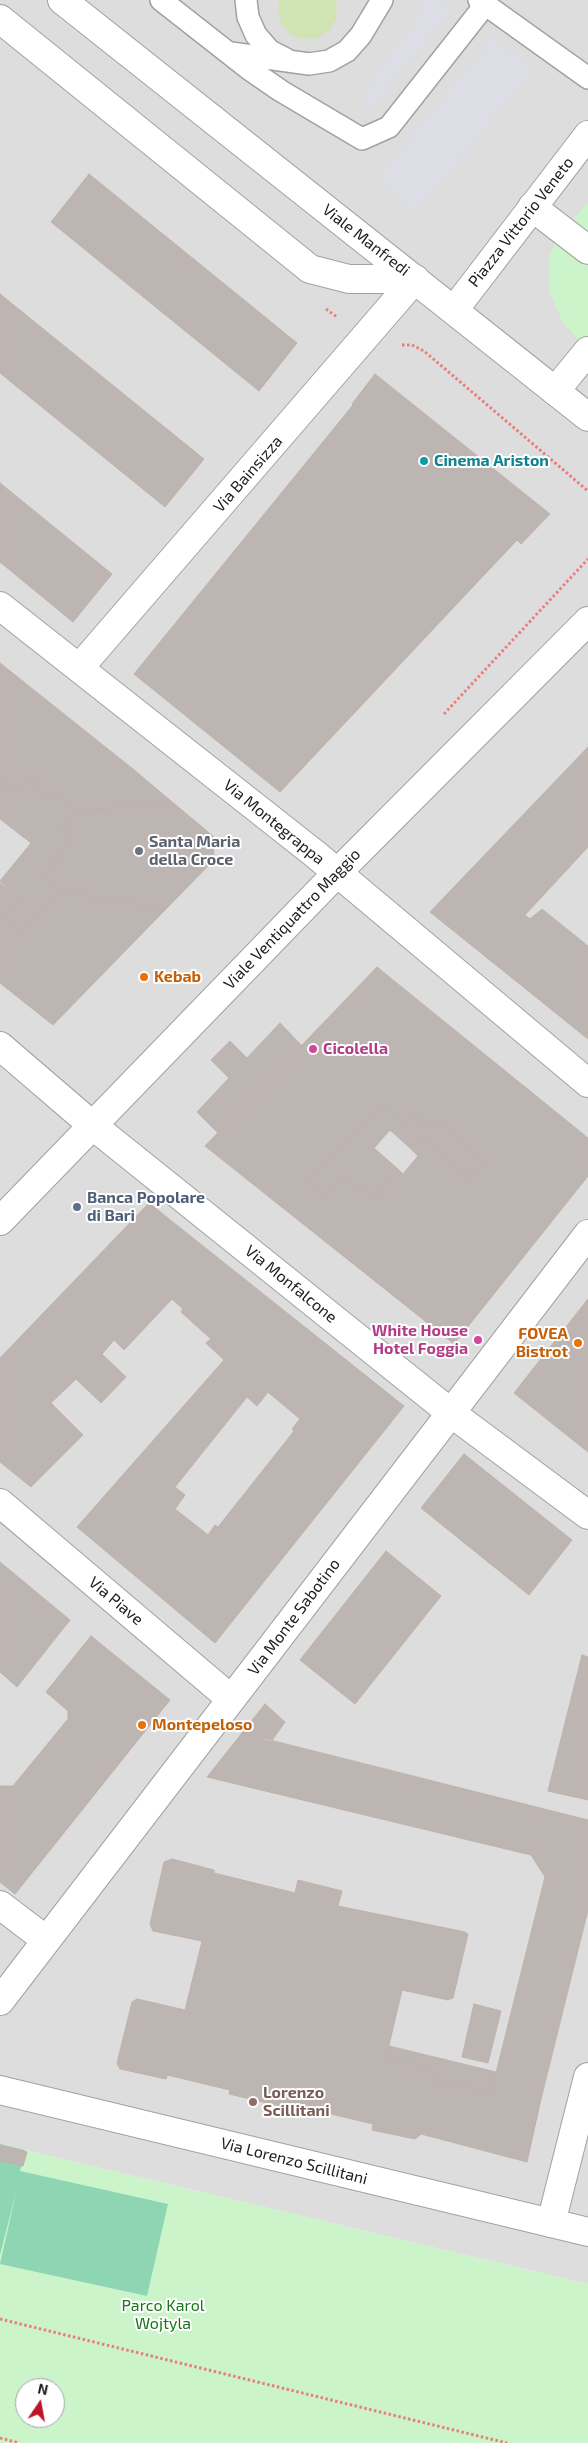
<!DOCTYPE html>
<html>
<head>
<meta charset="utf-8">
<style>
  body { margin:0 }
  #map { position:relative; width:588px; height:2443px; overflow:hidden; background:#f0ece8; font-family:"Exo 2",sans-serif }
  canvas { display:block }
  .north { position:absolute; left:15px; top:2378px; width:50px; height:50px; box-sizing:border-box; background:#fff; border:1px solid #a6a6a6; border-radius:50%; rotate:12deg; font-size:14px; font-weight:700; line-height:20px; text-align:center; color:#202020 }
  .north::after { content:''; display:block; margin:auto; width:18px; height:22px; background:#bb1526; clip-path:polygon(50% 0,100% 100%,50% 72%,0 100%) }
</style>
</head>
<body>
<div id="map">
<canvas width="588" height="2443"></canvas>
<div class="north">N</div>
</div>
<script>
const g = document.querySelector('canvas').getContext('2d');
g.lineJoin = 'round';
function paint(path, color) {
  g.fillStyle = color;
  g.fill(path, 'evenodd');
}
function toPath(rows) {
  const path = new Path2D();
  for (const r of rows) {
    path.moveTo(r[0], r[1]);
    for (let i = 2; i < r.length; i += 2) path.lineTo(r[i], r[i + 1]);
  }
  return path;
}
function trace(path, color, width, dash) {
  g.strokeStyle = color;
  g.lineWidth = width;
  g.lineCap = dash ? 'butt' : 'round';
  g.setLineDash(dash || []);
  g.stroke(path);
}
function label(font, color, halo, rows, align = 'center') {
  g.font = font + ' "Exo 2",sans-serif';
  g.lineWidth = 4;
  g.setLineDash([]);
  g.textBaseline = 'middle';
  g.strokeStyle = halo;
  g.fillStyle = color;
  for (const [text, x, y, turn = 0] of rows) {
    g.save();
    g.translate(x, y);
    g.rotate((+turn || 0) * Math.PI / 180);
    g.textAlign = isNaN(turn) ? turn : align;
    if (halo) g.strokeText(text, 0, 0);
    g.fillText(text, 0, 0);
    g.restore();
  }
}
paint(toPath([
  [0,0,588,0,588,2284,0,2144]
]), '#dedddd');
paint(toPath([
  [280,0,336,0,337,18,330,30,318,38,303,39,290,34,280,22,278,8]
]), '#d0e4b3');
paint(toPath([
  [588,203,588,350,563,323,550,293,549,257,562,230],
  [0,2144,588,2284,588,2443,0,2443],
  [25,2388,55,2388,55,2418,25,2418]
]), '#cbf4ca');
paint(toPath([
  [0,2144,25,2150,20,2171,168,2204,147,2296,0,2264,17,2188,0,2255]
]), '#8ed6b3');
paint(toPath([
  [425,0,443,0,454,9,364,116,363,105,378,68,408,33],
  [493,37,533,70,416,213,376,180]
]), '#dcdde5');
const building = toPath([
  [89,174,297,343,259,391,51,222,89,174],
  [0,294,204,459,165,507,0,373,0,294],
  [375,374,550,514,521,544,517,540,280,792,134,674,353,405,352,404,375,374],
  [0,483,112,574,73,622,0,562,0,483],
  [0,663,133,769,171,801,76,812,51,791,46,798,30,784,34,779,29,775,14,794,0,782,0,663],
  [588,747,588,847,525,915,530,919,542,909,588,946,588,1039,430,912,588,747],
  [29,775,34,779,30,784,46,798,51,791,76,812,61,832,72,841,43,875,60,890,21,933,5,918,20,900,0,881,31,843,0,819,0,782,14,794,29,775],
  [171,801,213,836,214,860,165,910,60,890,43,875,72,841,61,832,76,812,171,801],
  [0,883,20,900,5,918,21,933,60,890,165,910,53,1025,0,983,0,883],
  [377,967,588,1138,588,1176,454,1344,205,1146,377,967],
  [383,1102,404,1123,412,1113,428,1128,436,1120,484,1162,471,1179,421,1135,410,1148,418,1156,403,1174,399,1170,373,1199,345,1175,325,1197,306,1180,383,1102],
  [280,1023,302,1046,218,1133,197,1112,229,1078,211,1060,230,1041,247,1058,280,1023],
  [383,1102,404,1123,412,1113,428,1128,436,1120,484,1162,471,1179,421,1135,410,1148,390,1130,374,1148,399,1170,373,1199,345,1175,325,1197,306,1180,383,1102],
  [149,1203,404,1406,215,1643,77,1527,224,1360,206,1343,211,1339,181,1312,183,1309,172,1299,124,1350,114,1340,102,1354,126,1377,101,1403,76,1379,51,1403,83,1435,31,1487,0,1462,0,1358,149,1203],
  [268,1392,300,1419,292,1429,294,1431,218,1527,215,1525,208,1535,175,1509,185,1495,175,1487,247,1397,257,1406,268,1392],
  [588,1299,588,1452,514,1393,588,1299],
  [464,1454,572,1540,529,1595,421,1508,464,1454],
  [386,1551,441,1596,355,1704,300,1660,386,1551],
  [0,1562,70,1620,17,1687,0,1672,0,1562],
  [91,1636,170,1700,15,1894,0,1882,0,1786,13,1786,68,1719,68,1711,46,1692,91,1636],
  [582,1655,588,1657,588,1800,548,1791,582,1655],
  [265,1704,285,1722,271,1742,242,1733,265,1704],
  [242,1733,588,1820,588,1910,541,2099,527,2162,421,2134,415,2139,372,2130,373,2124,306,2108,305,2112,229,2094,230,2090,167,2075,166,2079,120,2069,117,2063,132,2002,137,1999,185,2010,202,1941,153,1931,150,1924,164,1862,172,1859,214,1870,214,1873,295,1893,298,1880,342,1891,338,1906,465,1932,468,1934,453,1998,448,2000,402,1990,386,2058,431,2068,435,2074,433,2080,491,2093,545,1877,531,1855,207,1777,242,1733],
  [474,2004,501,2011,488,2063,462,2057,474,2004],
  [389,2046,496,2072,491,2093,433,2080,435,2074,431,2068,386,2058,389,2046],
  [0,2145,27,2152,23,2166,0,2161,0,2145]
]);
paint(building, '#bdb5b1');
trace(building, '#c0b2ab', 1);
const service = toPath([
  [161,0,249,69,281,91,362,139,389,127,485,5],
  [246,0,248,17,256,35,270,51,286,59],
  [479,0,588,78],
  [231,53,309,64,329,61,347,51,361,35,382,0]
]);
const pedestrian = toPath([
  [532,207,588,250],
  [555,391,588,351]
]);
const minor = toPath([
  [0,606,315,854,588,1083],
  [80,667,415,279],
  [0,1046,92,1125,451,1413,588,1515],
  [0,1503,231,1699],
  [0,1905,46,1940],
  [551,2223,588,2077]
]);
const tertiary = toPath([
  [62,0,588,417],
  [0,19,310,269,349,279,415,279],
  [454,310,588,135],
  [0,1221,337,873,588,621],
  [0,2001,588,1234],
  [0,2090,588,2232]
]);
trace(service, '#a1a1a1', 24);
trace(pedestrian, '#a1a1a1', 30);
trace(minor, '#a1a1a1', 30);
trace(tertiary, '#a1a1a1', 30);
trace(toPath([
  [326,309,337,317],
  [402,345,412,345,424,351,588,491],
  [444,714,588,559],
  [0,2319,507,2443],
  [0,2438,19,2443]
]), '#ec7d7d', 3, [2.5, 2.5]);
trace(service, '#fff', 21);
trace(pedestrian, '#fff', 28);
trace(minor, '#fff', 28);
trace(tertiary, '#fff', 28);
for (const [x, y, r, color] of [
  [424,461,5,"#0f9aa8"],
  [139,851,5,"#6b7280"],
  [144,977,5,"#e8710a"],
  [313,1049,5,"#d1479c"],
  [77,1207,5,"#5c6f8a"],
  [478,1340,5,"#d1479c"],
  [578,1343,5,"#e8710a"],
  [142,1725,5,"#e8710a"],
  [253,2102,5,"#8d6e63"]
]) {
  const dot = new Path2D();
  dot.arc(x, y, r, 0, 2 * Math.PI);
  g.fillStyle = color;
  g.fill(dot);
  trace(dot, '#fff', 2);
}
label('16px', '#202020', '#fff', [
  ["Piazza Vittorio Veneto",521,222,-52],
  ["Viale Manfredi",366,240,38],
  ["Via Bainsizza",248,474,-49],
  ["Via Montegrappa",274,822,39],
  ["Viale Ventiquattro Maggio",292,919,-46],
  ["Via Monfalcone",291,1284,39],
  ["Via Piave",116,1601,40],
  ["Via Monte Sabotino",294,1617,-53],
  ["Via Lorenzo Scillitani",294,2161,14]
]);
label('bold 16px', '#0d838f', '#fff', [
  ["Cinema Ariston",434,461]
], 'left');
label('bold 16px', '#5b616d', '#fff', [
  ["Santa Maria",149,842],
  ["della Croce",149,860]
], 'left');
label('bold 16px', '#c56008', '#fff', [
  ["Kebab",154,977],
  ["FOVEA",568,1334,"right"],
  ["Bistrot",568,1352,"right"],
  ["Montepeloso",152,1725]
], 'left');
label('bold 16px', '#b23c85', '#fff', [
  ["Cicolella",323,1049],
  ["White House",468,1331,"right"],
  ["Hotel Foggia",468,1349,"right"]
], 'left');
label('bold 16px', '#4e5e75', '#fff', [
  ["Banca Popolare",87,1198],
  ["di Bari",87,1216]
], 'left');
label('bold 16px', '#785e54', '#fff', [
  ["Lorenzo",263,2093],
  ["Scillitani",263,2111]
], 'left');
label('16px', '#197518', '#fff', [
  ["Parco Karol",163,2306],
  ["Wojtyla",163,2324]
]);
</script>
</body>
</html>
